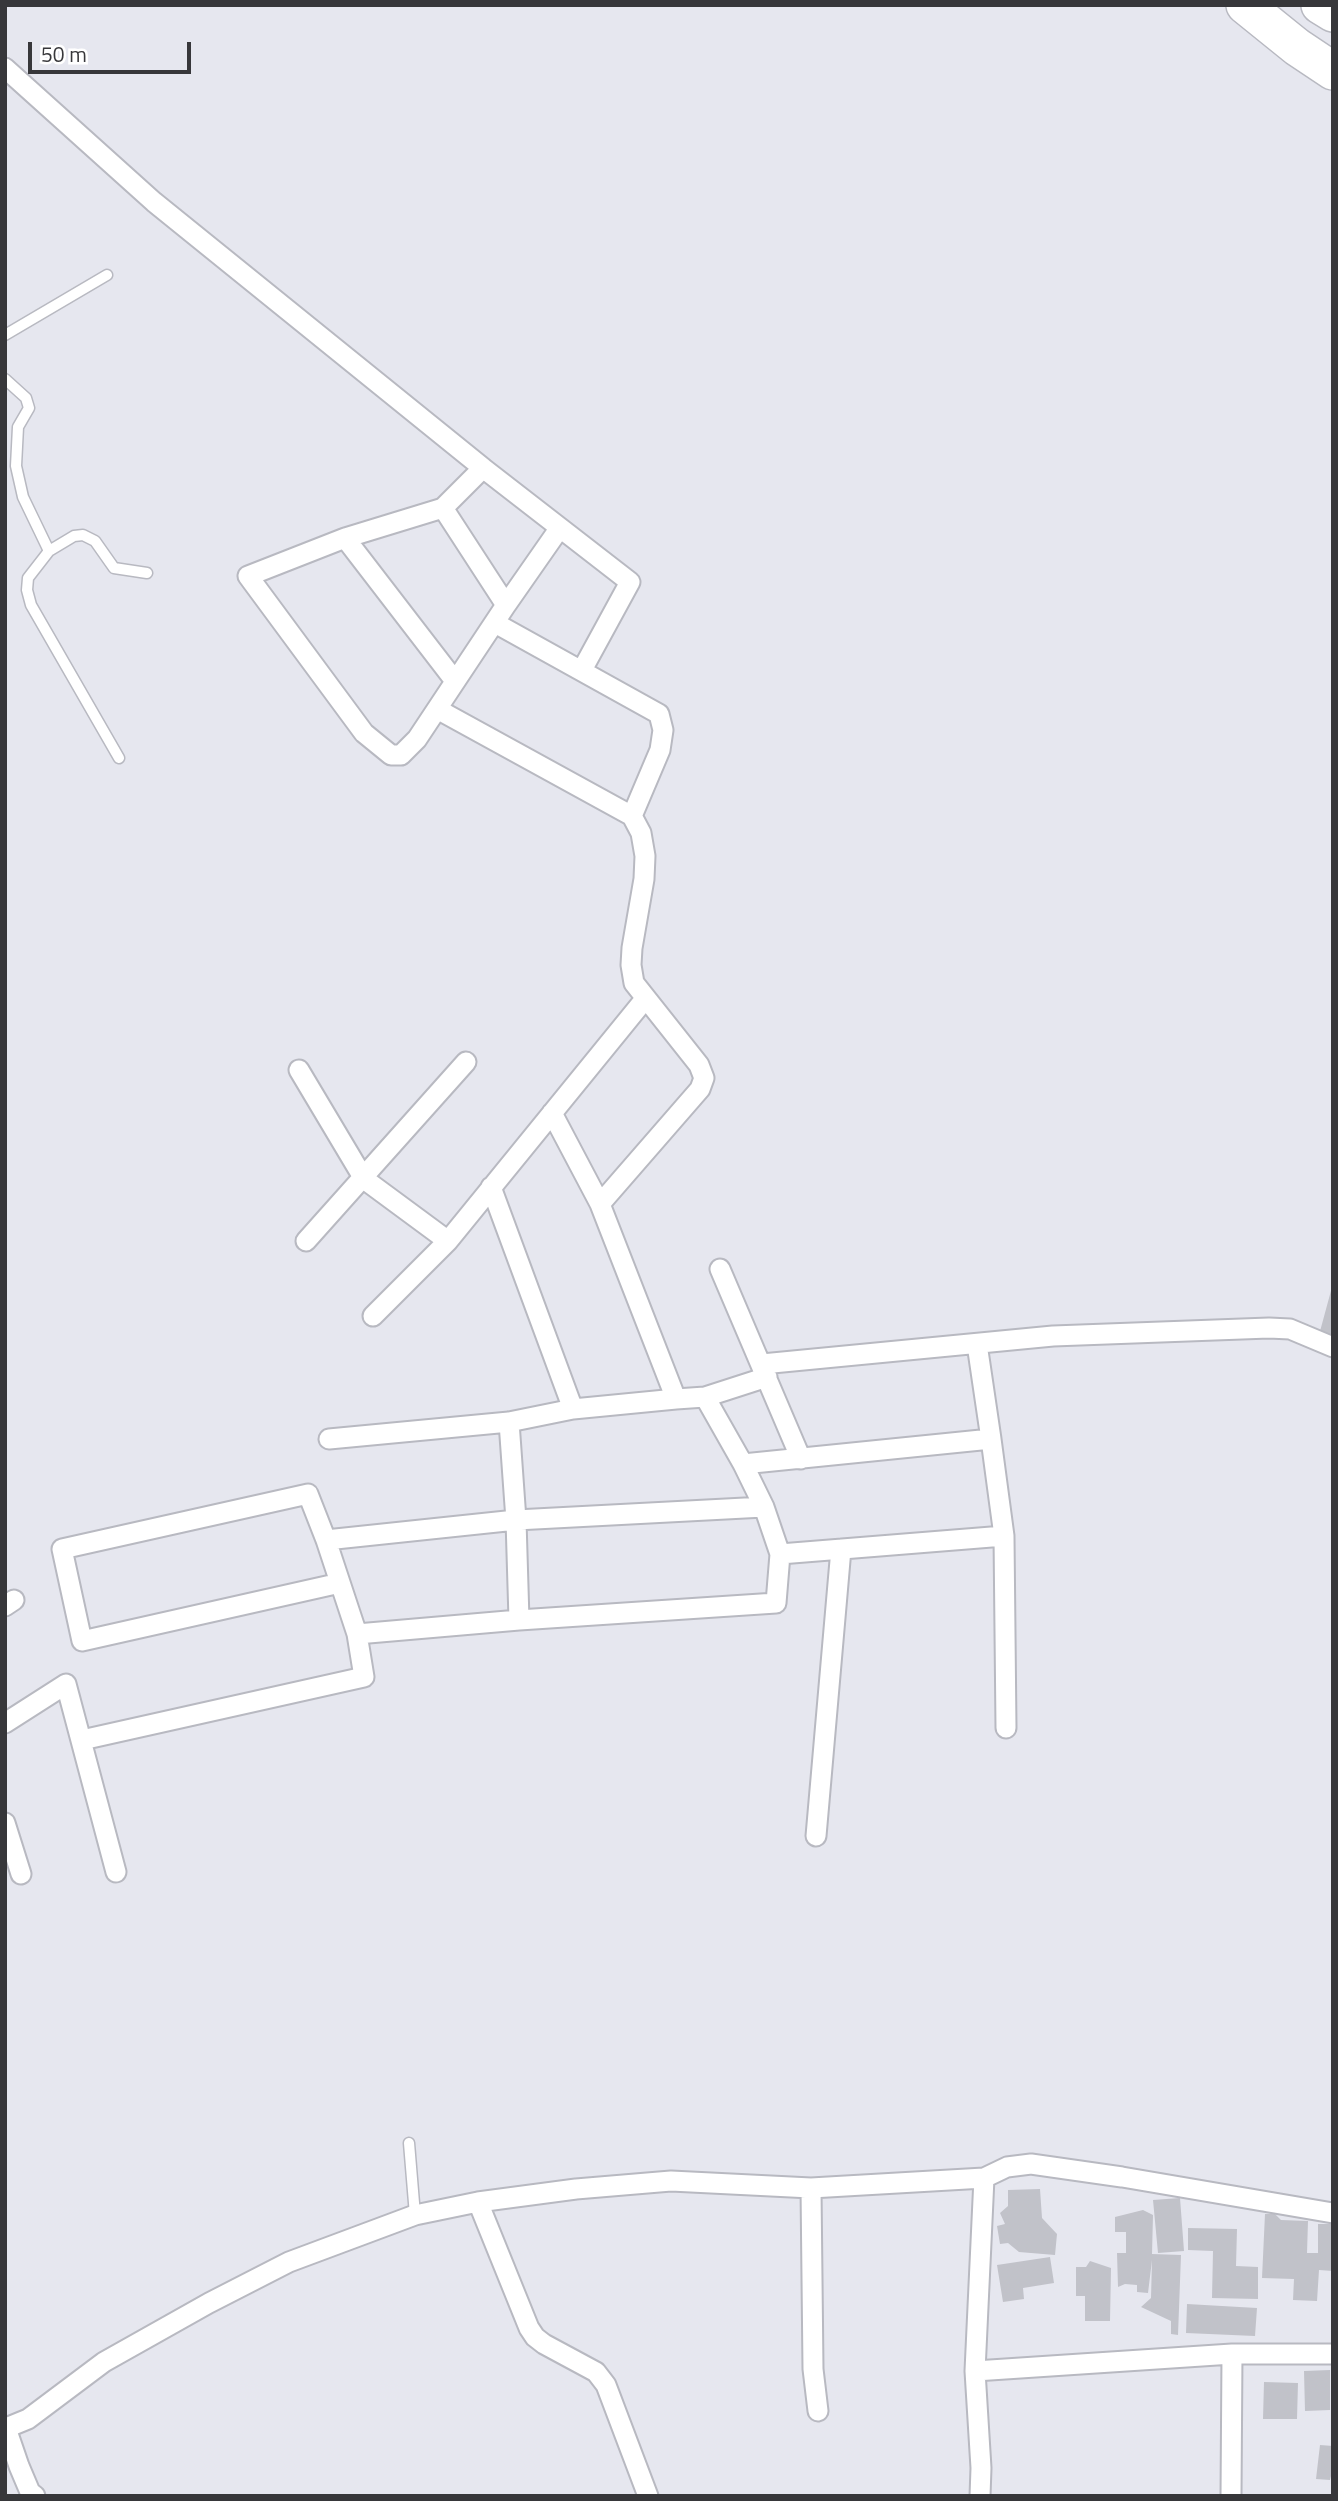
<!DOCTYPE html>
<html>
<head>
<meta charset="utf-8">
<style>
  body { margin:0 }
  #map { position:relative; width:1338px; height:2501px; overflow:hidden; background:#e6e7ef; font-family:"Titillium Web",sans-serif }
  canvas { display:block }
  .frame { position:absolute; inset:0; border:7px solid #37373a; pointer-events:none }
  .scale { position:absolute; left:28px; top:42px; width:163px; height:32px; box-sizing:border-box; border:4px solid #37373a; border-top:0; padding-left:9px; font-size:21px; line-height:24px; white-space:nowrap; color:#37373a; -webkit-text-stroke:5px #fff; paint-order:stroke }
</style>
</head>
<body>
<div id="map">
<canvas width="1338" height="2501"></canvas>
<div class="frame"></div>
<div class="scale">50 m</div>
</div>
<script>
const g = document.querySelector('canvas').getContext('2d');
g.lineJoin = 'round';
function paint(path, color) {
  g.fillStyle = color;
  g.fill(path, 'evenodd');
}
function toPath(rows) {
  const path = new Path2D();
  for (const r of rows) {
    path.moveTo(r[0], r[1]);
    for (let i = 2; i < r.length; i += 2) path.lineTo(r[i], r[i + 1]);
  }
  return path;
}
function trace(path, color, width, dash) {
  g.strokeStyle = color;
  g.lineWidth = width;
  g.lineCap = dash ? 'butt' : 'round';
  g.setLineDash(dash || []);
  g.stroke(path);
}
paint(toPath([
  [1332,1287,1333,1287,1333,1340,1319,1335],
  [1040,2189,1042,2218,1057,2234,1055,2255,1019,2252,1008,2243,1000,2244,997,2226,1005,2224,1000,2213,1008,2206,1008,2190],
  [1180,2198,1184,2251,1158,2253,1153,2200],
  [1143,2210,1153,2215,1152,2254,1181,2255,1178,2335,1171,2334,1171,2321,1141,2307,1151,2298,1152,2260,1148,2293,1137,2292,1137,2285,1125,2284,1118,2287,1117,2253,1126,2253,1126,2232,1115,2232,1115,2217],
  [1265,2214,1275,2214,1281,2220,1308,2221,1307,2253,1318,2253,1318,2224,1333,2224,1333,2271,1319,2270,1317,2301,1293,2300,1294,2279,1262,2278],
  [1188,2228,1237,2229,1236,2266,1258,2267,1258,2299,1212,2298,1213,2251,1188,2250],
  [1050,2257,1054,2283,1023,2288,1024,2299,1003,2302,997,2265],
  [1090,2261,1111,2268,1110,2321,1085,2321,1085,2296,1076,2296,1076,2267,1086,2267],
  [1187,2304,1257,2308,1255,2336,1186,2333],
  [1330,2370,1330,2410,1305,2411,1304,2371],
  [1264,2382,1298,2383,1297,2419,1263,2419],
  [1320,2445,1333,2446,1333,2476,1331,2476,1330,2480,1316,2479]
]), '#c1c2c9');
const lane = toPath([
  [5,335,107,275],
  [5,379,26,398,29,408,18,427,16,466,23,497,49,551,74,536,83,535,95,541,114,568,147,573],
  [49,551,28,578,27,590,31,605,119,758],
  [409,2143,415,2215]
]);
const street = toPath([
  [5,68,154,202,483,468,443,508,506,605,417,739,401,755,391,755,364,733,248,576,345,538,455,681],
  [483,468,630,582,582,670],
  [345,538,443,508],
  [506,605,559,529],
  [495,623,659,714,663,730,660,750,632,816],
  [437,709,632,816,641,833,645,856,644,879,632,948,631,965,634,983,699,1065,704,1078,700,1089,600,1204],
  [299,1070,364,1179,448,1241],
  [491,1187,573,1409],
  [306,1241,466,1062],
  [720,1269,801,1459],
  [373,1316,448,1241,645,999],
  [762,1364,1053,1336,1269,1328,1290,1329,1333,1347],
  [705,1397,767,1377],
  [509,1422,516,1520,519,1620],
  [329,1439,509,1422,573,1409,676,1399],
  [743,1464,991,1439,977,1344],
  [1004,1536,1006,1728],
  [326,1540,516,1520,764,1507],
  [780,1554,1004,1536,991,1439],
  [340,1583,82,1641,62,1549,308,1494,326,1540,357,1634,519,1620,776,1603,780,1554,764,1507,743,1464,705,1397,676,1399,600,1204,552,1113],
  [5,1606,14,1600],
  [5,1723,66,1684,116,1872],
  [82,1740,364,1677,357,1634],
  [5,1823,21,1874],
  [816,1836,841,1549],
  [811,2188,813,2369,818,2411],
  [478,2202,529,2328,535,2337,544,2344,596,2372,606,2385,648,2496],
  [975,2371,1232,2354,1333,2354],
  [35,2496,30,2492,19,2466,6,2428,28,2419,104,2362,209,2303,289,2262,415,2215,478,2202,576,2189,671,2181,811,2188,984,2178],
  [980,2496,981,2468,975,2371,984,2178,1007,2167,1031,2164,1122,2177,1333,2213],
  [1231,2496,1232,2354]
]);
const highway = toPath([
  [1245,5,1297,47,1333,71],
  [1320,5,1333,13]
]);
trace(lane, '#b8b9c1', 13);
trace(street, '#b8b9c1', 23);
trace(highway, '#b8b9c1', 40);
trace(lane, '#fff', 10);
trace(street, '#fff', 19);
trace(highway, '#fff', 37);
</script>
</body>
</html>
